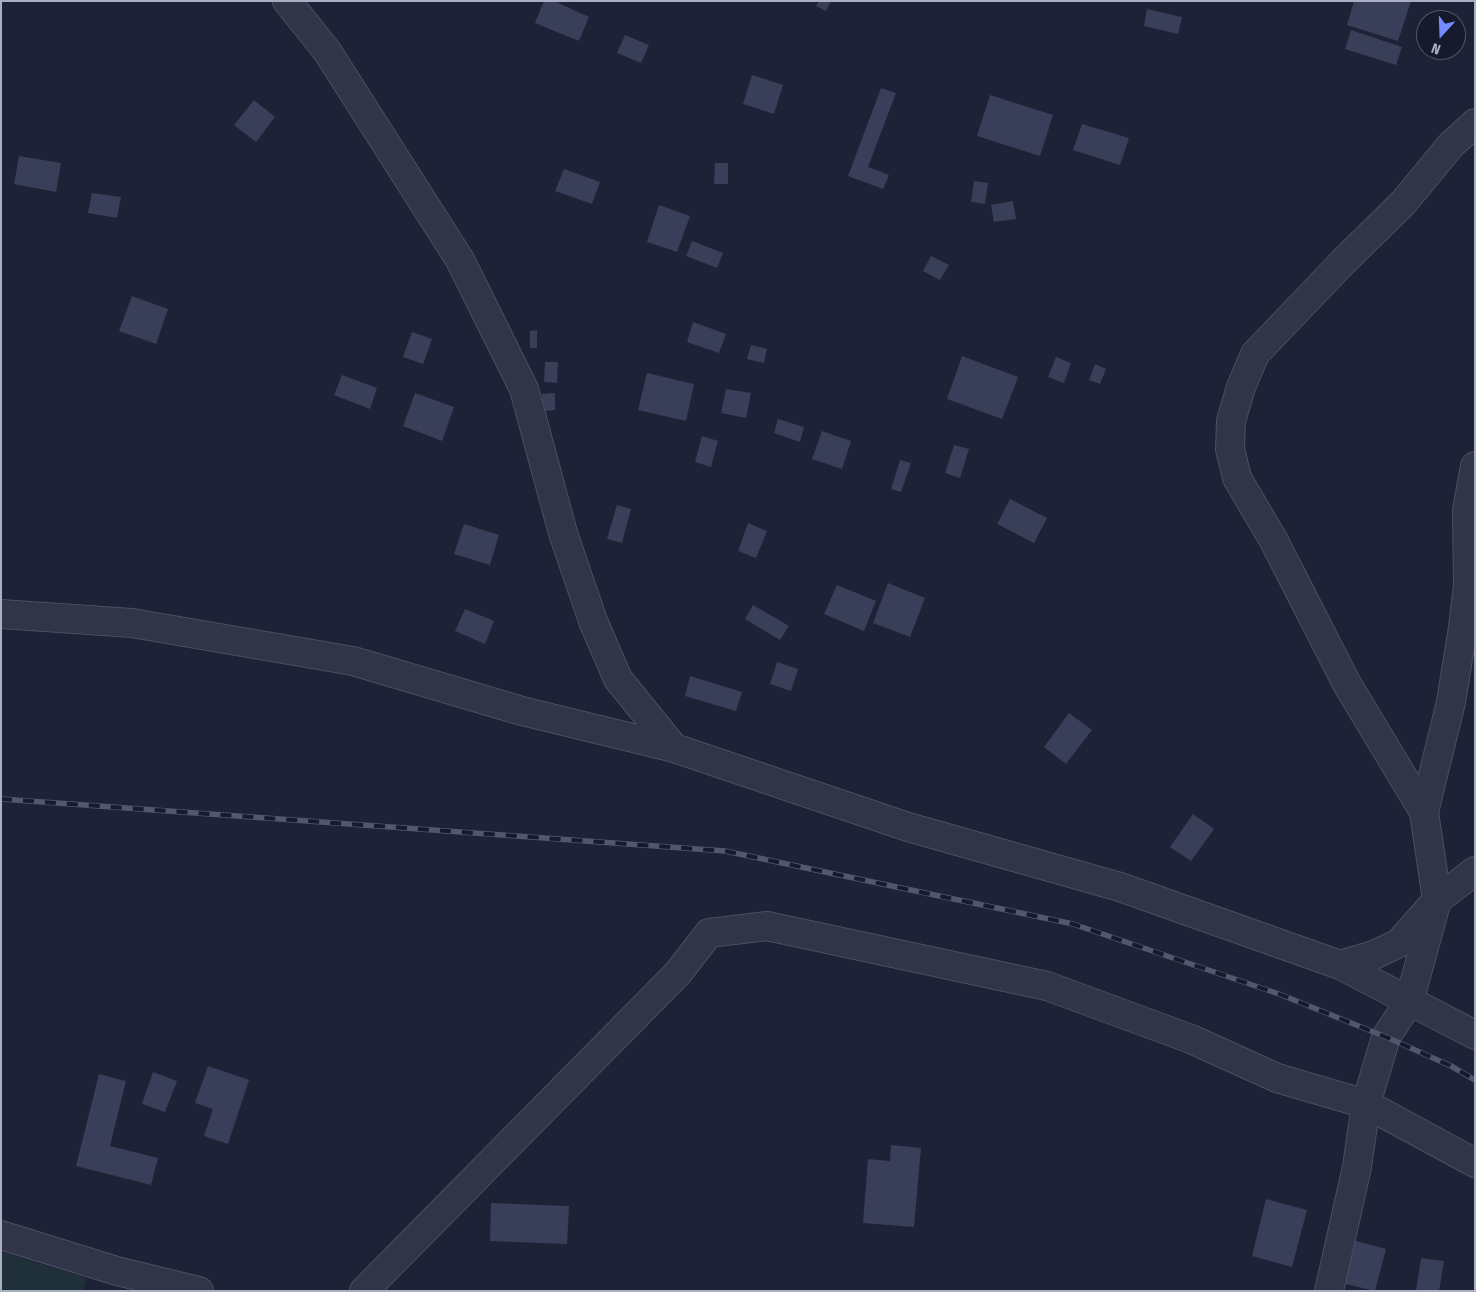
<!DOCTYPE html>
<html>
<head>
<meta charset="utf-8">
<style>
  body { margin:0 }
  #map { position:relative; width:1476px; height:1292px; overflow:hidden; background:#1d2237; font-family:"Fira Sans Condensed",sans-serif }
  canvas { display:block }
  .frame { position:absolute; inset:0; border:2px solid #aaaec5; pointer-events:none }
  .north { position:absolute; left:1416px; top:10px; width:50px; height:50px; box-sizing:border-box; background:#161a2c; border:1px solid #515569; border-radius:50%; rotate:200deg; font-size:14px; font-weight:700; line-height:20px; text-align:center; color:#aaaec5 }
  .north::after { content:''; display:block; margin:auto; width:18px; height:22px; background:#758bff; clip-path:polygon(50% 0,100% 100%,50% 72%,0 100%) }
</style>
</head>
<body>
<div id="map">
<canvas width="1476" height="1292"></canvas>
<div class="frame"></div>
<div class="north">N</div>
</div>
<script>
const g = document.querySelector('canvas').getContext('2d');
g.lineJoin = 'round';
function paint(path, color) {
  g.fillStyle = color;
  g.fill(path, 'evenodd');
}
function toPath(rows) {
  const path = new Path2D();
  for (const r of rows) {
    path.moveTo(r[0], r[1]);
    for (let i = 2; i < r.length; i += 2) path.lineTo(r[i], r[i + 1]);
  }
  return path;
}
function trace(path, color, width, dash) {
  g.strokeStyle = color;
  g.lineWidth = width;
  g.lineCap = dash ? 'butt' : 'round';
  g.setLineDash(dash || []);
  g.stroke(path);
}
paint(toPath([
  [1,1252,87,1278,83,1291,1,1291]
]), '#1f3038');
paint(toPath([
  [544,1,554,1,589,17,579,41,535,23],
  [819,1,831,1,826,11,816,6],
  [1354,1,1411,1,1398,41,1347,25],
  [1147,9,1182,17,1178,34,1144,26],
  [1351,30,1402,47,1396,65,1345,49],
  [625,35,649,45,641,63,617,53],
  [752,75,783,85,774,114,743,104],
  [881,88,896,93,868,167,889,175,883,189,848,176],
  [990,95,1053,115,1040,156,977,136],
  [254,100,275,117,256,142,234,125],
  [1082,124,1129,138,1120,165,1073,150],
  [19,156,61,163,56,192,14,184],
  [715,163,728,163,728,184,714,184],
  [564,169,600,182,592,204,555,191],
  [974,181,988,183,985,204,971,202],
  [92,193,121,197,117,218,88,213],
  [1013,201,1016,219,994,222,991,205],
  [659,205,690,216,677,252,647,242],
  [692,241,723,253,717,268,686,256],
  [931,256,949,265,940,280,923,271],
  [132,296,168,309,156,344,119,331],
  [693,322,726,334,719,353,687,342],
  [537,330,537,348,530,348,530,331],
  [412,332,432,339,423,364,403,357],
  [751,345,767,349,764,363,747,359],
  [962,356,1018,377,1002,419,947,399],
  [1056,357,1071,363,1064,383,1048,377],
  [545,362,558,362,557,383,544,382],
  [1095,364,1106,369,1100,384,1089,380],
  [647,373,694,384,686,421,638,410],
  [342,375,377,388,370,409,334,395],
  [726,389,751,393,746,418,721,413],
  [415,393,454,407,442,441,403,426],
  [555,393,555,410,543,411,542,394],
  [778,419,804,427,800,442,774,433],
  [822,431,851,441,842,469,812,459],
  [702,436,718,441,711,467,695,462],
  [954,445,969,449,960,478,945,473],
  [900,460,911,463,901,492,891,489],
  [1010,499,1047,518,1034,543,997,524],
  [617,505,631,509,622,543,607,539],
  [748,523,767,531,756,558,738,551],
  [464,524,499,535,490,565,454,554],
  [888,583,925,598,910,637,873,623],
  [837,585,876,601,864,631,824,614],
  [753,605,789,626,780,640,745,619],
  [465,609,494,621,485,644,455,631],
  [777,662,798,669,791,691,770,684],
  [690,676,742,692,736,711,685,696],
  [1069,713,1092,730,1066,764,1044,747],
  [1193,814,1214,829,1191,861,1170,847],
  [208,1066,249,1080,228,1144,204,1136,213,1109,195,1103],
  [153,1072,177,1081,165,1112,142,1104],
  [99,1074,126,1081,110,1146,158,1158,151,1185,76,1166],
  [891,1145,921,1148,914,1227,863,1223,868,1159,890,1161],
  [1266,1199,1307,1210,1292,1267,1252,1256],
  [491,1203,569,1206,567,1244,490,1241],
  [1353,1240,1386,1249,1375,1291,1342,1283],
  [1421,1258,1444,1261,1439,1291,1416,1291]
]), '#393f58');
const minor = toPath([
  [287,1,327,51,460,260,524,389,563,533,593,621,618,679,674,748],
  [1,614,132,623,353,661,522,711,674,748,908,827,1120,887,1340,965,1475,1035],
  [1424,812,1347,684,1274,541,1237,478,1230,449,1231,421,1241,387,1255,354,1343,262,1403,203,1451,145,1475,123],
  [1340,965,1374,955,1399,943,1437,900,1475,871],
  [1,1235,117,1271,199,1291],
  [364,1291,678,973,709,933,767,926,1047,986,1191,1039,1277,1078,1366,1104,1475,1163],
  [1329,1291,1357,1167,1366,1104,1386,1037,1409,1002,1437,900,1424,812,1451,702,1463,628,1468,585,1467,510,1475,466]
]);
trace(minor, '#4b4f63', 30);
trace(minor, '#313548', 28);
const rail = toPath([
  [1,799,725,851,1073,924,1279,994,1386,1037,1451,1066,1475,1080]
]);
trace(rail, '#52576f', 5.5);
trace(rail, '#161a2c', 4, [11]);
</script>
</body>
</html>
